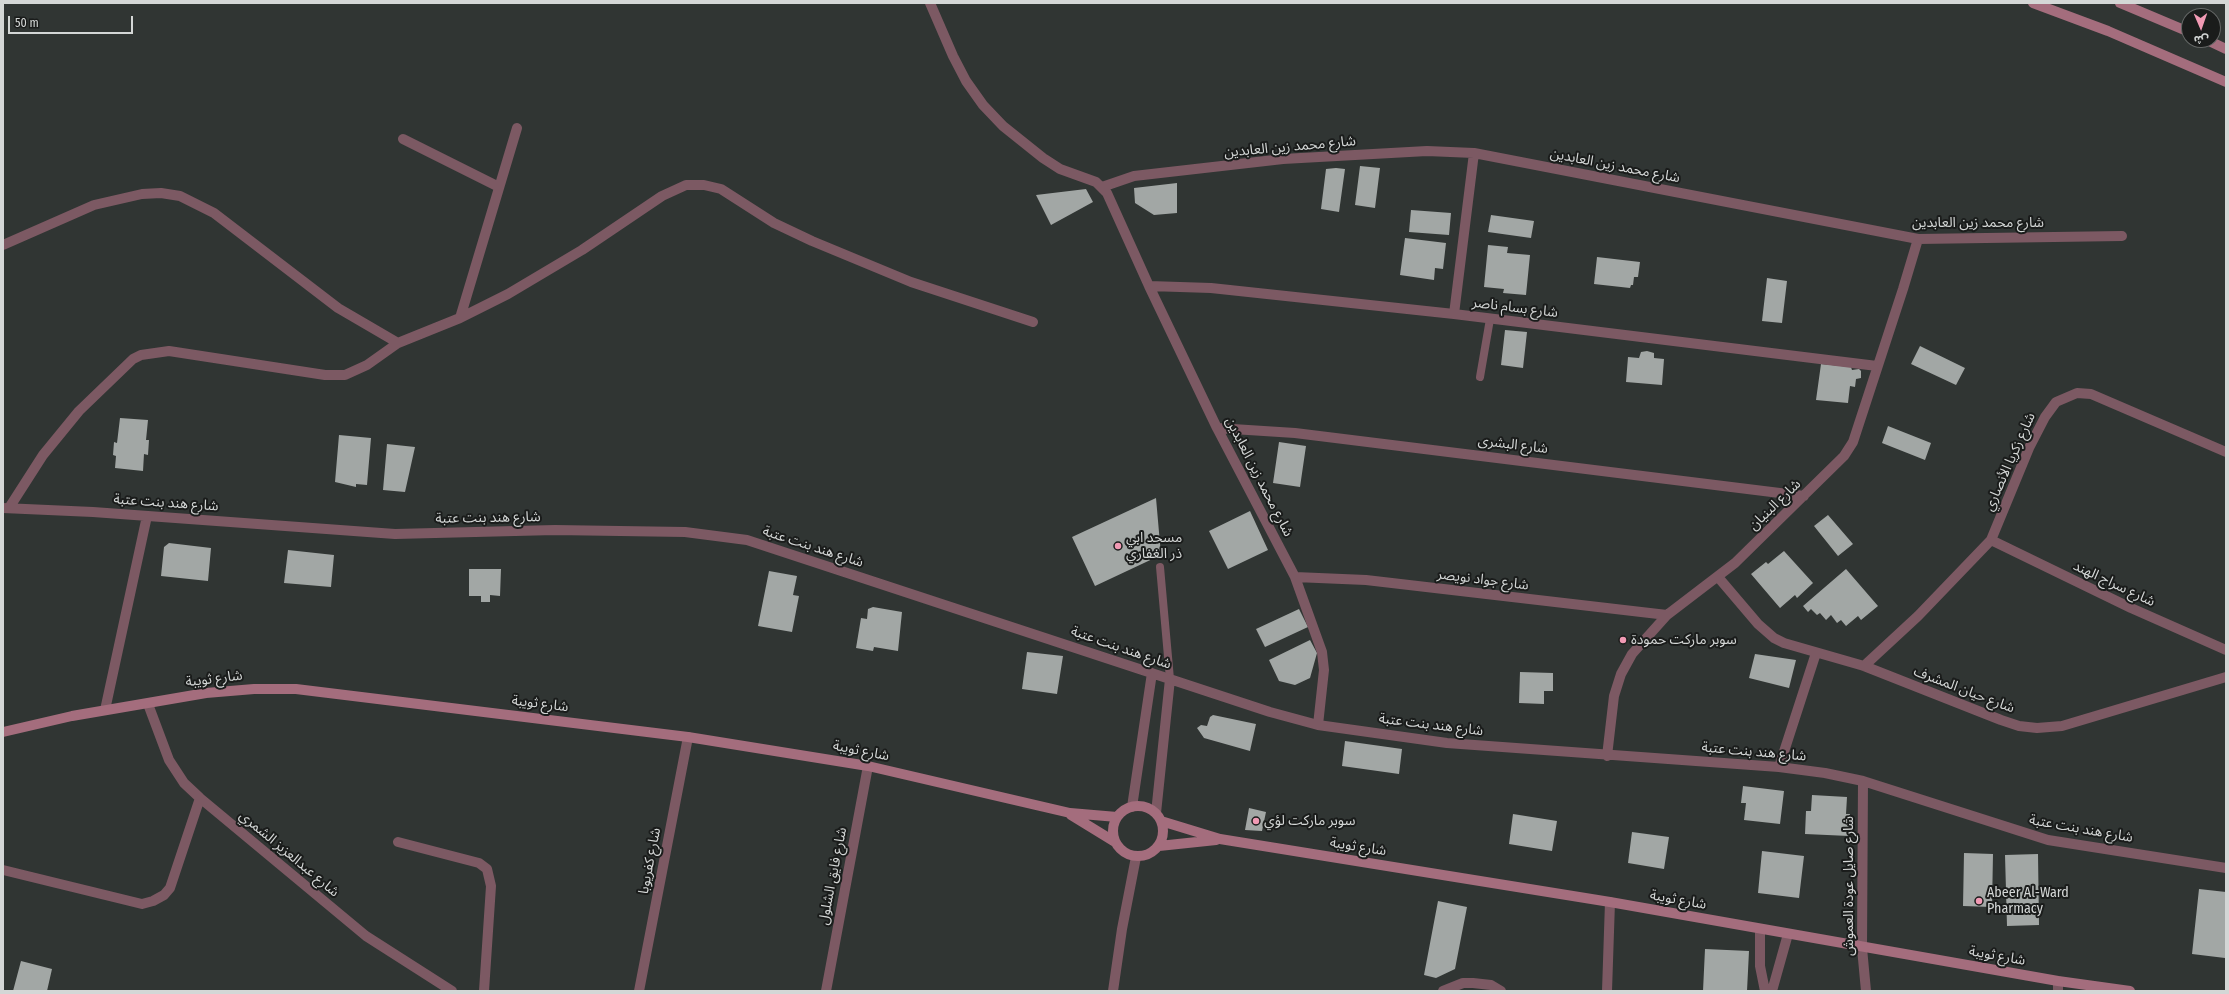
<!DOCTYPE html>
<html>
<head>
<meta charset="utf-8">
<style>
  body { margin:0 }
  #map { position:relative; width:2229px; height:994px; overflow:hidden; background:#303533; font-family:"Fira Sans Condensed","Noto Sans Arabic",sans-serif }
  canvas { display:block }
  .frame { position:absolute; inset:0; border:4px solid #d4d7d6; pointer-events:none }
  .north { position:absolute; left:2181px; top:8px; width:40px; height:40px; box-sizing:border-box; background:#1a1c1b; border:1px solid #646766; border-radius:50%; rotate:178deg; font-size:11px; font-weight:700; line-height:16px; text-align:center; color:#d4d7d6 }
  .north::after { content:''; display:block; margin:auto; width:14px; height:18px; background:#f19ab4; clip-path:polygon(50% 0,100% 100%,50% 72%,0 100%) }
  .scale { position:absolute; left:8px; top:16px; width:125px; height:18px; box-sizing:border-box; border:2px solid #d4d7d6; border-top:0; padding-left:5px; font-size:12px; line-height:14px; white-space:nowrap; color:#d4d7d6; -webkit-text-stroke:3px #1a1c1b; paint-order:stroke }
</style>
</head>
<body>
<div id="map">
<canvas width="2229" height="994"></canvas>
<div class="frame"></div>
<div class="north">ش</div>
<div class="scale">50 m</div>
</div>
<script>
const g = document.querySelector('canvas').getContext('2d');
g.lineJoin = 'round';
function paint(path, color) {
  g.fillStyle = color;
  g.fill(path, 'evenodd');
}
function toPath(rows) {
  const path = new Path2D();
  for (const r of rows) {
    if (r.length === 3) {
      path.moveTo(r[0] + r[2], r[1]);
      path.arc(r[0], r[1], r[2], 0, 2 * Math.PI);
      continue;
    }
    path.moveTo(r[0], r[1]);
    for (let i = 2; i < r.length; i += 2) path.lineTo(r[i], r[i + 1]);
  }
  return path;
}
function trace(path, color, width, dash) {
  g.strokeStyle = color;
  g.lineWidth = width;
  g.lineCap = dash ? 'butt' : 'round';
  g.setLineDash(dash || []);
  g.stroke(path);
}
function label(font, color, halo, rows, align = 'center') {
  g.font = font + ' "Fira Sans Condensed","Noto Sans Arabic",sans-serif';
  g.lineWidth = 4;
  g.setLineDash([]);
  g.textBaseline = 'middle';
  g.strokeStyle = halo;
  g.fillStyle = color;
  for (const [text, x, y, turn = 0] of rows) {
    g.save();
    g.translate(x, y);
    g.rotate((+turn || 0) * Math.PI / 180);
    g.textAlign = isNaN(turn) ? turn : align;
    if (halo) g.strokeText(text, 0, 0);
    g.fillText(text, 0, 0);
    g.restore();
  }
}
paint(toPath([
  [1360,166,1380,168,1375,208,1355,205],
  [1336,168,1345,169,1339,212,1321,209,1326,169],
  [1177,183,1177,213,1154,215,1135,203,1134,188],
  [1086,189,1093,202,1051,225,1036,195],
  [1411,210,1451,213,1449,235,1409,232],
  [1491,215,1534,221,1531,238,1488,232],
  [1405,238,1446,243,1443,269,1435,268,1434,280,1400,275],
  [1488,245,1508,247,1507,253,1530,255,1526,295,1503,293,1504,289,1484,287],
  [1597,257,1640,262,1638,277,1634,277,1633,285,1631,285,1630,288,1594,284],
  [1767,278,1787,281,1782,323,1762,321],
  [1505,330,1527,332,1523,368,1501,365],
  [1920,346,1965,368,1956,385,1911,364],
  [1647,351,1654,353,1654,358,1664,359,1662,385,1626,382,1628,357,1639,358,1641,352],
  [1821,364,1851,367,1852,370,1859,369,1861,371,1861,378,1856,379,1855,387,1850,386,1848,403,1816,400],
  [120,418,148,420,146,440,149,440,148,455,144,454,143,471,115,468,116,456,113,455,114,442,117,443],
  [1888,426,1931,443,1925,460,1882,443],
  [339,435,371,438,367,485,356,484,356,487,335,482],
  [1279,442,1306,446,1300,487,1273,483],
  [387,444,415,447,405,492,383,490],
  [1156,498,1161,555,1095,586,1072,537],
  [1250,511,1268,550,1228,569,1209,531],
  [1828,515,1853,544,1838,556,1814,526],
  [169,543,211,548,208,581,161,576,164,547],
  [288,550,334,555,331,587,284,583],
  [1784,551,1813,583,1797,598,1795,595,1780,608,1751,574,1766,562,1768,564],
  [469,569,501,569,500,596,490,595,490,602,481,602,481,596,469,596],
  [1846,569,1878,606,1861,620,1858,616,1846,626,1841,620,1837,623,1831,615,1826,620,1820,613,1817,615,1811,609,1808,612,1803,606],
  [769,571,797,576,793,595,799,596,792,632,758,626],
  [873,607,902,612,898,651,874,647,873,651,856,648,861,618,867,619,868,609],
  [1299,609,1308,627,1265,647,1256,629],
  [1310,640,1317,653,1310,678,1295,685,1279,681,1269,660],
  [1027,652,1063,656,1057,694,1022,689],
  [1755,654,1796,660,1789,688,1749,678],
  [1520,672,1553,673,1553,691,1544,691,1544,704,1519,703],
  [1213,715,1256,724,1250,751,1204,738,1197,728,1201,725,1207,726,1210,717],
  [1345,741,1402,749,1399,774,1342,766],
  [1743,786,1784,791,1780,824,1744,820,1746,803,1741,803],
  [1812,795,1847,797,1846,814,1850,814,1849,836,1805,834,1806,811,1811,811],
  [1249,808,1266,812,1262,831,1245,830],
  [1513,814,1557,821,1552,851,1509,844],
  [1632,832,1669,837,1664,869,1628,863],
  [1762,851,1804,856,1799,898,1758,893],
  [1964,853,1993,854,1992,907,1963,906],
  [2038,854,2039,925,2007,926,2005,855],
  [2199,889,2226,892,2225,958,2192,954],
  [1438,901,1467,907,1455,969,1436,978,1424,975],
  [1705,949,1749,951,1747,991,1703,991],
  [21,961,52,969,47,991,13,991]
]), '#a2a7a5');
trace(toPath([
  [1480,377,1490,319],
  [1160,567,1170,679]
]), '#7c5963', 8);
trace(toPath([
  [930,3,953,56,966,81,983,105,1003,126,1043,158,1060,169,1096,182,1107,193,1149,286,1217,428,1295,577,1322,652,1324,670,1318,725],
  [403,139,499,187],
  [1102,187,1134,176,1283,159,1427,151,1474,153,1918,239,2122,236],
  [3,245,94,205,142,194,161,193,180,196,214,213,338,308,398,343],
  [1149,286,1211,288,1454,314,1877,366],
  [1454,314,1474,153],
  [460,318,517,128],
  [1217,428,1295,433,1804,496],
  [3,508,93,512,395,534,555,530,685,532,747,540,1270,712,1318,725,1447,743,1779,767,1825,773,1863,781,2048,840,2226,868],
  [9,508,43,455,79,411,133,359,141,355,169,351,325,375,345,375,367,365,398,343,460,318,508,294,582,250,662,196,686,185,704,185,721,189,774,223,812,241,911,282,1033,322],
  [1991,540,2131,608,2226,650],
  [1295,577,1366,580,1667,615],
  [1718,577,1758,624,1774,638,1784,643,1864,666,2001,720,2019,726,2037,728,2062,726,2226,677],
  [1864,666,1918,616,1991,540,2029,448,2045,417,2056,402,2077,393,2091,394,2226,452],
  [148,704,169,760,184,783,200,798,366,936,452,991],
  [105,710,147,516],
  [1607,756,1614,696,1621,674,1632,654,1667,615,1735,563,1844,456,1853,442,1903,289,1918,239],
  [1779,767,1816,653],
  [1863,781,1862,948,1866,991],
  [1132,807,1152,673],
  [1156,813,1170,679],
  [398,842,479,863,487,869,491,886,484,991],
  [3,870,142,904,153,901,164,895,170,888,200,798],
  [1760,929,1760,966,1765,991],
  [2058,981,2058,991],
  [639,991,688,737],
  [826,991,868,766],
  [1113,991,1122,929,1136,857],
  [1443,991,1463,983,1473,983,1491,985,1501,991],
  [1607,991,1610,902],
  [1772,991,1788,934]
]), '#7c5963', 10);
trace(toPath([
  [2033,3,2108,31,2226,82],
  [2120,3,2189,32],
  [2207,40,2226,49],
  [3,732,72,716,206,693,254,689,296,689,688,737,868,766,1070,813,1117,817],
  [1138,831,25],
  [1071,815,1115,842],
  [1161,821,1220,839,1610,902,2058,981,2130,991],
  [1159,846,1216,840]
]), '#a46d7d', 10);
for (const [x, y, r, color] of [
  [1118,546,4,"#f19ab4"],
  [1623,640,4,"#f19ab4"],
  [1256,821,4,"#f19ab4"],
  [1979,901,4,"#f19ab4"]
]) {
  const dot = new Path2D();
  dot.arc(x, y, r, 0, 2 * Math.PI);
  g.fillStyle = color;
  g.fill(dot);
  trace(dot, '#1a1c1b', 1.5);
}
label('14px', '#d4d7d6', '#1a1c1b', [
  ["شارع محمد زين العابدين",1290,147,-5],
  ["شارع محمد زين العابدين",1615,166,11],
  ["شارع محمد زين العابدين",1978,223],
  ["شارع بسام ناصر",1515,308,7],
  ["شارع البشرى",1513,445,7],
  ["شارع زكريا الأنصاري",2010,462,-66],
  ["شارع محمد زين العابدين",1259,477,63],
  ["شارع هند بنت عتبة",166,503,4],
  ["شارع البنيان",1775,505,-44],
  ["شارع هند بنت عتبة",488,518,-1],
  ["شارع هند بنت عتبة",813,547,18],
  ["شارع جواد نويصر",1483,580,7],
  ["شارع سراج الهند",2114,584,25],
  ["شارع هند بنت عتبة",1121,648,19],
  ["شارع ثويبة",214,679,-7],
  ["شارع حيان المشرف",1964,690,21],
  ["شارع ثويبة",540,704,7],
  ["شارع هند بنت عتبة",1431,725,7],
  ["شارع ثويبة",861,751,11],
  ["شارع هند بنت عتبة",1754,752,5],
  ["شارع هند بنت عتبة",2081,829,10],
  ["شارع ثويبة",1358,847,9],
  ["شارع عبدالعزيز الشمري",289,854,40],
  ["شارع كفريوبا",650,861,-79],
  ["شارع فايق الشلول",833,876,-79],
  ["شارع صايل عودة العموش",1849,886,-90],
  ["شارع ثويبة",1678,900,10],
  ["شارع ثويبة",1997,956,10]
]);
label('14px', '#d4d7d6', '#1a1c1b', [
  ["مسحد ابي",1126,538],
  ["ذر الغفاري",1126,554],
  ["سوبر ماركت حمودة",1631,640],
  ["سوبر ماركت لؤي",1264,821],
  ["Abeer Al-Ward",1987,893],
  ["Pharmacy",1987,909]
], 'left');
</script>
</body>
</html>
